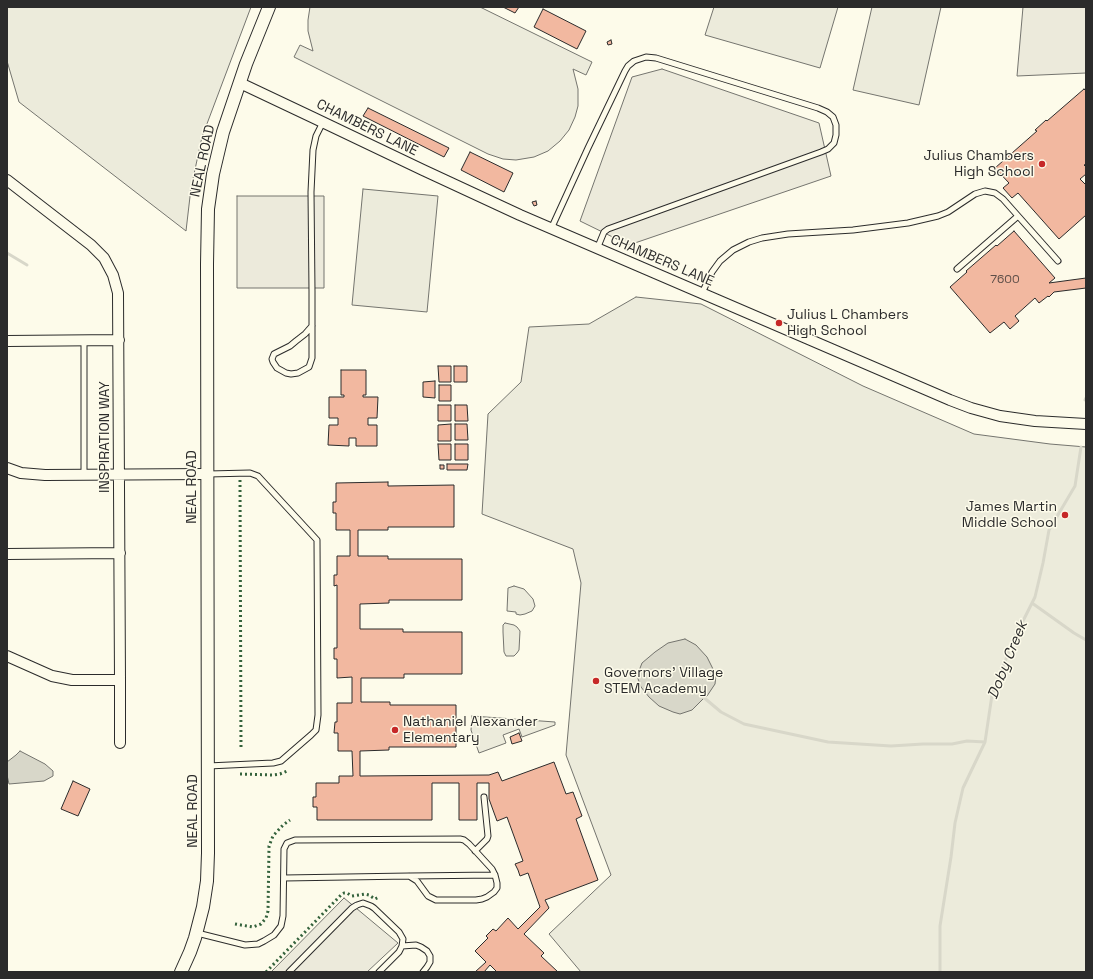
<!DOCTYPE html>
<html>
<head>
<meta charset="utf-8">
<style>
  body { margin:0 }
  #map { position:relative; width:1093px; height:979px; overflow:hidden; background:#fdfbea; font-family:"Space Grotesk",sans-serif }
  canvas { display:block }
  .frame { position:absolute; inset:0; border:8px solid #2b2b2b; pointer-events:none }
</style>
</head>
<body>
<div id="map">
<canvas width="1093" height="979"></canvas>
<div class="frame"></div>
</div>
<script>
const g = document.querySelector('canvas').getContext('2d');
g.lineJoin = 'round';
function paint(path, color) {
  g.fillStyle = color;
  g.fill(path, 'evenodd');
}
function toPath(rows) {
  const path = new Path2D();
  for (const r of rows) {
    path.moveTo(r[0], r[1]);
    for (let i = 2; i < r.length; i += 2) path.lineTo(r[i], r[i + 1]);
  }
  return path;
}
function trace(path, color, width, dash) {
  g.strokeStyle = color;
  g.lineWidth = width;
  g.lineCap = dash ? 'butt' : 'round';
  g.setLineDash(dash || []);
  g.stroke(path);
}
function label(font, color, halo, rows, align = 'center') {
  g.font = font + ' "Space Grotesk",sans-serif';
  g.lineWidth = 3;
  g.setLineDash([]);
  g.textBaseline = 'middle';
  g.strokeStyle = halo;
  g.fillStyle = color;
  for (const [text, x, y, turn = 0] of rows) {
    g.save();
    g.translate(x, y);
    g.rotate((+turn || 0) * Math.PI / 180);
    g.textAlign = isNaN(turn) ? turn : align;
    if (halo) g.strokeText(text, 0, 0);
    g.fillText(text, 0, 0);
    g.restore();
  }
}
const green = toPath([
  [7,7,251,7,202,137,191,188,186,231,19,102,7,61,7,7],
  [310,7,480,7,592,62,586,75,573,69,578,89,578,106,575,117,569,130,560,141,548,151,534,157,516,160,503,159,488,154,294,57,300,45,313,51,308,31,308,20,310,7],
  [714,7,838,7,820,68,705,35,714,7],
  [872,7,941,7,919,105,853,90,872,7],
  [363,189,438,196,427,312,352,305,363,189],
  [636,297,701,304,863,386,974,434,1050,444,1086,447,1086,972,581,972,549,934,611,875,566,755,581,583,573,549,482,514,488,414,521,382,529,327,589,324,636,297],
  [514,586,524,589,533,599,535,606,532,611,525,614,520,615,516,614,516,612,507,611,508,588,514,586],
  [505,623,514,625,517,627,520,631,519,650,517,653,514,656,506,656,504,652,503,632,503,625,505,623],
  [472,716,555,722,555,725,522,737,519,729,503,735,506,743,479,753,471,730,472,716]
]);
paint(green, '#ecebdb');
trace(green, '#74746e', 1);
const parking = toPath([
  [1023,7,1086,7,1086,73,1017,76,1023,7],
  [662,69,819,123,831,176,629,245,580,221,632,77,662,69],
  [237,196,324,196,324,288,237,288,237,196],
  [344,898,398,943,367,972,271,972,344,898]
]);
paint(parking, '#eceadb');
trace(parking, '#74746e', 1);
const water = toPath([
  [685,639,696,645,707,657,716,675,715,684,707,696,704,698,692,710,680,714,673,712,659,706,649,697,641,687,637,676,642,663,655,652,668,643,685,639],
  [20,751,45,764,53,771,53,776,44,781,9,784,7,775,7,762,16,755,20,751]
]);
paint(water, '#d8d7c9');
trace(water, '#74746e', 1);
trace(toPath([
  [7,253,27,265],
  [1085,400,1086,398],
  [1032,603,1074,633,1086,640],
  [702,696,721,712,744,724,828,742,891,746,923,744,952,744,967,741,985,742],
  [940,972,940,926,951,857,955,823,963,788,985,742,992,695,1013,641,1035,597,1043,563,1049,530,1075,486,1081,447]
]), '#d8d7c9', 3);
const building = toPath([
  [503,7,519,7,515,13,503,7],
  [543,9,586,31,577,49,534,27,543,9],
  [611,40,612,44,608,45,607,42,611,40],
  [1084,89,1086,91,1086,164,1084,165,1086,167,1086,174,1080,179,1086,185,1086,215,1059,239,1018,193,1012,198,1003,188,1009,183,995,168,1037,131,1035,130,1046,120,1047,121,1084,89],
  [368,108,449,148,444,157,363,116,368,108],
  [470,152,513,173,504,192,461,170,470,152],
  [536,201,537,205,534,206,532,202,536,201],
  [1014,231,1055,278,1049,283,1086,278,1086,288,1054,292,1049,297,1048,296,1039,303,1035,298,1015,316,1019,321,1010,329,1004,322,990,333,950,287,967,272,966,271,996,245,997,246,1014,231],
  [438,366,451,366,451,382,439,382,438,366],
  [454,366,467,366,467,382,454,382,454,366],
  [341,370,366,370,366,395,363,395,363,397,378,397,377,418,368,418,368,425,377,425,377,446,356,446,356,438,349,438,349,446,328,445,329,425,338,425,338,418,329,418,329,397,344,397,344,395,341,395,341,370],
  [435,381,435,398,423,397,423,382,435,381],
  [439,385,451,385,451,401,439,401,439,385],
  [438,405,451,405,451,421,438,421,438,405],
  [455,405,467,405,468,421,455,421,455,405],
  [451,424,451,441,438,441,438,425,451,424],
  [455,424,467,424,468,440,455,440,455,424],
  [438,444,451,444,451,460,439,460,438,444],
  [455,444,468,444,468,460,455,460,455,444],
  [447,464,468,464,467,470,447,470,447,464],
  [440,465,444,465,444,469,440,469,440,465],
  [388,482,388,486,454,485,454,527,388,527,388,530,358,530,358,556,388,556,388,559,462,559,462,600,389,600,389,603,360,604,360,629,403,629,403,632,462,632,462,674,404,674,404,678,361,678,361,702,390,702,390,705,456,705,456,747,389,747,389,750,360,751,360,776,489,775,498,772,502,781,554,762,566,794,573,792,582,816,576,819,598,880,545,900,549,908,524,934,544,953,541,956,558,972,497,972,490,965,484,972,475,972,486,962,475,951,488,938,486,936,493,929,496,931,508,918,518,929,540,907,528,873,520,876,518,870,515,864,523,861,507,817,497,821,489,799,489,783,477,783,477,820,459,820,459,783,432,783,432,820,317,820,317,807,313,807,313,797,316,797,316,783,339,783,339,776,353,776,352,751,338,751,338,733,334,733,335,722,337,722,337,703,352,703,352,677,337,678,337,659,334,659,334,648,337,648,337,585,334,586,334,575,337,575,337,556,350,556,350,530,336,530,336,513,333,513,333,502,336,502,336,483,388,482],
  [519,733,522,741,512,744,510,737,519,733],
  [73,781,90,789,78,816,61,809,73,781]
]);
paint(building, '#f2b8a0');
trace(building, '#2b2b2b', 1);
const service = toPath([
  [551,229,588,148,625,71,628,66,634,61,646,57,656,58,818,108,827,112,833,117,836,125,836,135,834,143,828,149,821,152,608,229,604,232,597,249],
  [957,269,1018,216],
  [702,293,712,272,720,261,733,250,749,242,762,238,788,234,853,230,908,223,938,216,948,212,975,194,985,191,995,193,1003,199,1058,261],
  [312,326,305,334,296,341,290,346,274,354,272,359,273,362,277,368,286,373,291,374,298,373,309,367,312,358,312,291,311,192,313,150,316,136,323,122],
  [84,340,84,475],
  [208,474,250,473,258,476,317,540,318,715,316,730,311,735,281,761,273,763,208,766],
  [475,851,487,839,488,836,484,797],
  [410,876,495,875],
  [197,933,245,945,258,944,264,941,274,935,281,926,283,916,284,849,287,843,295,840,460,839,464,840,469,844,492,869,495,875,497,883,497,888,494,892,487,897,482,899,476,900,436,900,428,896,417,881,409,876,284,878],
  [402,946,416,945,421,947,427,951,430,956,430,962,427,967,423,972],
  [289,972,352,908,357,905,363,903,371,906,374,908,399,932,403,939,402,946,399,952,379,972]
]);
const minor = toPath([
  [240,83,314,118,423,170,520,215,950,400,971,408,1000,416,1035,421,1086,424],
  [7,180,91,245,104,258,113,275,118,293,120,680,120,743],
  [7,341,119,340],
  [7,468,21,473,45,475,207,474],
  [7,554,120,553],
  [7,656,52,676,72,680,120,680]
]);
const tertiary = toPath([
  [181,972,190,952,195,938,203,907,207,881,208,853,207,264,208,209,213,174,223,132,246,64,269,7]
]);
trace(service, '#2b2b2b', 7);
trace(minor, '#2b2b2b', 12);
trace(tertiary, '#2b2b2b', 14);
trace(service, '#fdfbea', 5);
trace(minor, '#fdfbea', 10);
trace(tertiary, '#fdfbea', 12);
trace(toPath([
  [240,480,241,747],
  [240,774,273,775,280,774,287,771],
  [235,924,253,927,261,924,266,918,268,911,269,846,273,836,283,825,290,820],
  [266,972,342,894,344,893,347,893,352,896,365,894,369,895,375,899,379,897]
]), '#34623c', 3, [2, 3]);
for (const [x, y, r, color] of [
  [1042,164,4,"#c62828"],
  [779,323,4,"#c62828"],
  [1065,515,4,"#c62828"],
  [596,681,4,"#c62828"],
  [395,730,4,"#c62828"]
]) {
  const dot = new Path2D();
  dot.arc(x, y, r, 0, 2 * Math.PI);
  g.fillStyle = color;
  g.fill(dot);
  trace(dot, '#fdfbea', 1.5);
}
label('12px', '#5d4e48', null, [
  ["7600",1005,280]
]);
label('14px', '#2b2b2b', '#fdfbea', [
  ["CHAMBERS LANE",367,128,26],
  ["NEAL ROAD",203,161,-78],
  ["CHAMBERS LANE",662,261,23],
  ["INSPIRATION WAY",105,437,-90],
  ["NEAL ROAD",192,487,-90],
  ["NEAL ROAD",193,811,-90]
]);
label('14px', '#2b2b2b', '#fdfbea', [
  ["Julius Chambers",1034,156,"right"],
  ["High School",1034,172,"right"],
  ["Julius L Chambers",787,315],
  ["High School",787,331],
  ["James Martin",1057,507,"right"],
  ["Middle School",1057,523,"right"],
  ["Governors' Village",604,673],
  ["STEM Academy",604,689],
  ["Nathaniel Alexander",403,722],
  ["Elementary",403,738]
], 'left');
label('italic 15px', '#2b2b2b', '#fdfbea', [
  ["Doby Creek",1008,660,-68]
]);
</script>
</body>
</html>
